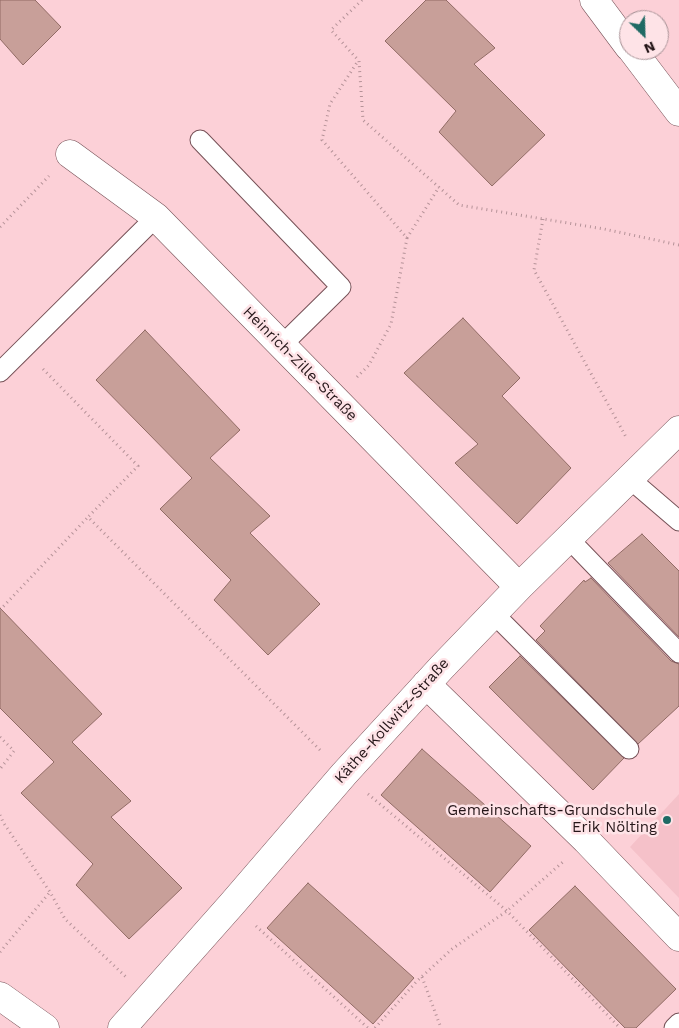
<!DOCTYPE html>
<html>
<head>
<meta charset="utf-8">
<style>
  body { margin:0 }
  #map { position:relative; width:679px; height:1028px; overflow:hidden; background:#fcd0d7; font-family:"Work Sans",sans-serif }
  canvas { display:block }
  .north { position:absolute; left:619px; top:10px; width:50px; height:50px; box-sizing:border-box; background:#fee3e7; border:1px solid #a79195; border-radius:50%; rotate:156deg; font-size:14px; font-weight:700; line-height:20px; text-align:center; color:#251619 }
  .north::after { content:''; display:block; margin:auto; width:18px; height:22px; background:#1f6a64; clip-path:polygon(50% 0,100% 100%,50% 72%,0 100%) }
</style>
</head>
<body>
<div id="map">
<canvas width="679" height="1028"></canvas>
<div class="north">N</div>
</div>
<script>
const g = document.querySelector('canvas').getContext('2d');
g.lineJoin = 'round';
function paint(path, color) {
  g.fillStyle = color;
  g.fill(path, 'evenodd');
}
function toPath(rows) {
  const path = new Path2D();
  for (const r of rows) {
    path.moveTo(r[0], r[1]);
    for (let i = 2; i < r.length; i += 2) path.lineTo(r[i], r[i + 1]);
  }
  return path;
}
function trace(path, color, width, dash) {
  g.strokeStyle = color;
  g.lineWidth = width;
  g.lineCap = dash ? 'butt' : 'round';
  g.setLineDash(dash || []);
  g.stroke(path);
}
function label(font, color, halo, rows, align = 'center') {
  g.font = font + ' "Work Sans",sans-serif';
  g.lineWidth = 5;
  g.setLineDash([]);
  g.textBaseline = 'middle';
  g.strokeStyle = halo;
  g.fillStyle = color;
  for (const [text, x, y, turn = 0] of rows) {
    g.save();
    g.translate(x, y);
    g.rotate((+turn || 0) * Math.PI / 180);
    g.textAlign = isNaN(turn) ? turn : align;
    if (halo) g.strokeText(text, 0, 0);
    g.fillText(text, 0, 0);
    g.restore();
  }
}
paint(toPath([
  [679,794,679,898,630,847]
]), '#f5c1c9');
const building = toPath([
  [0,0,35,0,61,27,23,65,0,39,0,0],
  [426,0,446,0,495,48,474,64,545,135,492,186,439,132,456,111,385,41,426,0],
  [463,318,520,378,502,396,571,468,517,524,455,463,478,444,404,373,463,318],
  [145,330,240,430,210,458,270,516,250,533,320,604,268,655,214,600,231,580,160,509,192,478,96,380,145,330],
  [642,534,679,571,679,637,608,563,642,534],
  [591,578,671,661,679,664,679,706,638,744,536,640,545,631,540,626,584,580,585,582,591,578],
  [0,608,102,714,72,742,131,801,111,817,182,888,129,939,76,885,93,864,21,793,54,762,0,708,0,608],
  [520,656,624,758,593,790,489,687,520,656],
  [422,749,531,846,490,892,381,795,422,749],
  [308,883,414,978,373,1024,267,928,308,883],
  [575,886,676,989,636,1028,625,1028,529,930,575,886]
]);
paint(building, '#c89f99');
trace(building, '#916b65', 1);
const lane = toPath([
  [200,140,341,287,281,346],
  [0,372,156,217],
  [630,479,679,521],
  [568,538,679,653],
  [493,613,629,749],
  [674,1028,679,1023]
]);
const street = toPath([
  [594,0,629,47],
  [632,50,679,112],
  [70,154,156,217,519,587],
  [426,684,586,840,679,937],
  [0,996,45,1028],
  [122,1028,232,904,344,774,442,667,519,587,679,430]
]);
trace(lane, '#765157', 21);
trace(street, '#765157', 29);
trace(toPath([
  [362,0,331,30,359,61,363,120,459,205,604,229,679,245],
  [543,219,534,270,626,437],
  [0,227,49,176],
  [407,238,439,187],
  [43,369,138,466,88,517,321,751],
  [357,377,369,365,391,324,407,238,322,140,330,104,358,61],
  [0,610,88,517],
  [0,737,14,751,0,769],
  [368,794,507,911,620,1028],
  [0,815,3,822,50,892,65,919,126,977],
  [256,926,368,1028],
  [0,952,50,892],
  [422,977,441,1028],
  [375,1028,417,981,452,949,507,911,564,861]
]), '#b59298', 3, [1, 4]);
trace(lane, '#fff', 19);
trace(street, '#fff', 28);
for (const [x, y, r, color] of [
  [667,820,5,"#1f6a64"]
]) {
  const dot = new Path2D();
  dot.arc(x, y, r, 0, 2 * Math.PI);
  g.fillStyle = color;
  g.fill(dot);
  trace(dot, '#fee3e7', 2);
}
label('15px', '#251619', '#fee3e7', [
  ["Heinrich-Zille-Straße",300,364,45],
  ["Käthe-Kollwitz-Straße",392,721,-48]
]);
label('15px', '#251619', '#fee3e7', [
  ["Gemeinschafts-Grundschule",657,811],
  ["Erik Nölting",657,828]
], 'right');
</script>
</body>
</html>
